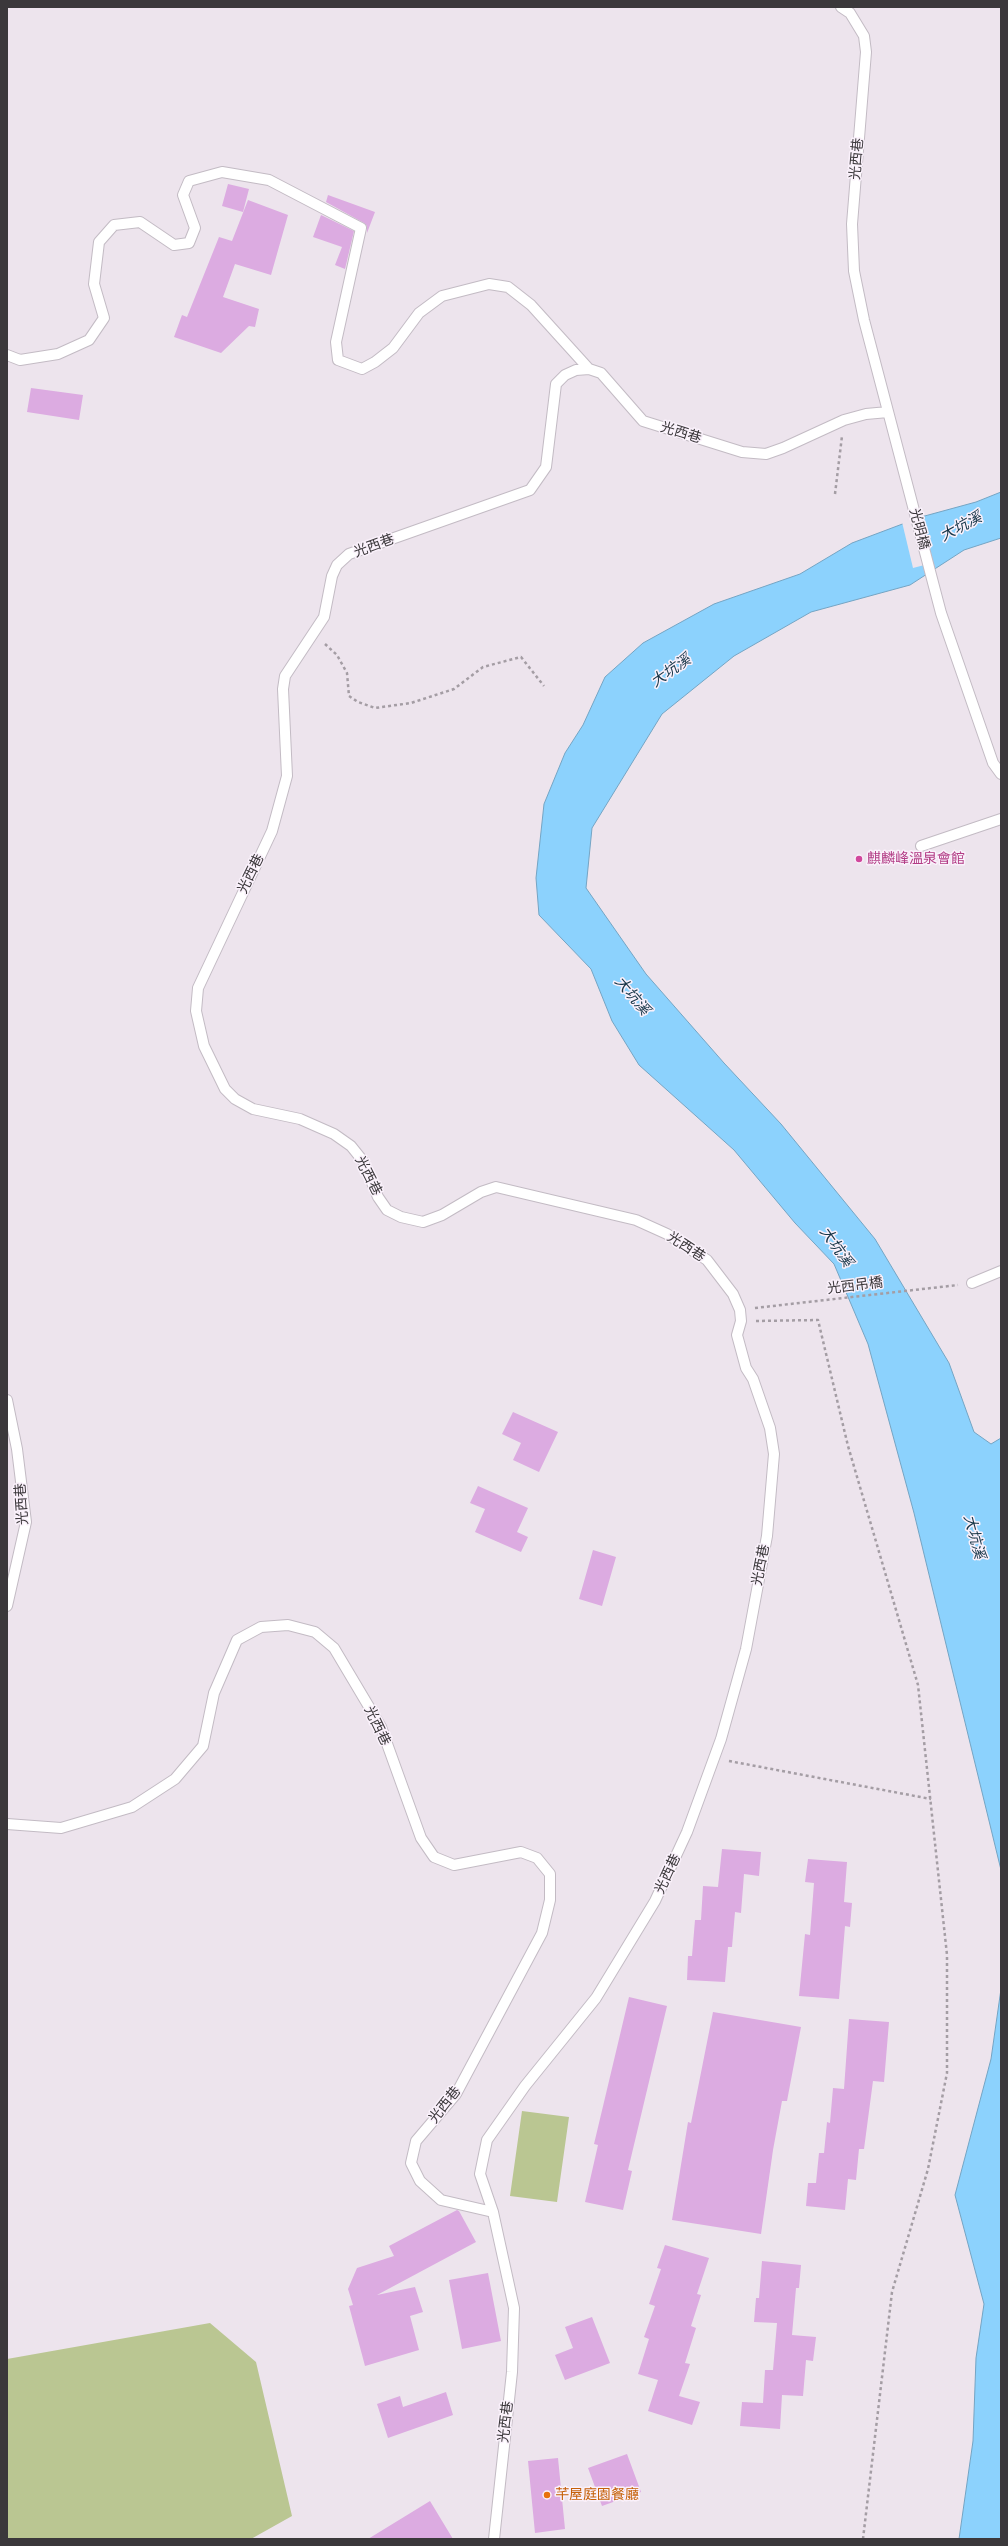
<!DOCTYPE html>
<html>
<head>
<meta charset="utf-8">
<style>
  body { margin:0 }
  #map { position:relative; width:1008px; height:2546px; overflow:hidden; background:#ede4ed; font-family:"Open Sans",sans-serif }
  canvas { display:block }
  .frame { position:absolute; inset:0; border:8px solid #3b383b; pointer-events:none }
</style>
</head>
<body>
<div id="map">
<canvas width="1008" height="2546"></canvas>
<div class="frame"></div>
</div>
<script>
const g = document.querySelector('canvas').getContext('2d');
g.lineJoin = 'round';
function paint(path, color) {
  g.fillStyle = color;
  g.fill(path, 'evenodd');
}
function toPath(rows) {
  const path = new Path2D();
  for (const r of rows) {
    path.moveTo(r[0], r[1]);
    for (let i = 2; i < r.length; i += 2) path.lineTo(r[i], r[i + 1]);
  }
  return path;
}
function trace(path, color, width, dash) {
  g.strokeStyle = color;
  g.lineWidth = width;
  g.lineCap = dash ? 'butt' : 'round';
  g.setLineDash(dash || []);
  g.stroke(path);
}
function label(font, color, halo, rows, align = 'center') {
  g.font = font + ' "Open Sans","Noto Sans TC",sans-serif';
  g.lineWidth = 3;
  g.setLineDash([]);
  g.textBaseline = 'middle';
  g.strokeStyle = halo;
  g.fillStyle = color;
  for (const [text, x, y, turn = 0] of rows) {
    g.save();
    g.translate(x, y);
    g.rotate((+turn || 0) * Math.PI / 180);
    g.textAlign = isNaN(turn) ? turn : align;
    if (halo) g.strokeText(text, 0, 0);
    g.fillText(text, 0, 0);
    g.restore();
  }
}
paint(toPath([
  [522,2111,569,2117,557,2202,510,2196],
  [210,2323,256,2362,292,2516,251,2539,7,2539,7,2359]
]), '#bac692');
const water = toPath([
  [1001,492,1001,538,964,550,910,585,811,612,734,656,662,714,592,828,586,888,646,974,724,1063,781,1124,875,1239,949,1363,974,1432,991,1444,1001,1438,1001,1870,914,1513,868,1344,834,1264,795,1223,734,1150,639,1065,612,1021,591,969,539,915,536,878,544,804,565,753,583,725,605,677,643,643,714,604,800,574,852,543,921,517,976,502,1001,492],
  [1001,1989,1001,2539,959,2539,973,2441,976,2358,984,2304,955,2195,991,2059,1001,1989]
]);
paint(water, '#8cd2fd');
trace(water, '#74a4c3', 1);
paint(toPath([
  [921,515,932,563,913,568,902,522]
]), '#ede4ed');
paint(toPath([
  [228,184,249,189,243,212,222,206],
  [328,195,375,212,367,233,367,226,364,223,326,202],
  [248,200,288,215,271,275,235,264,223,297,259,309,255,327,249,326,221,353,174,337,182,315,187,317,219,237,232,241],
  [321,215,354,231,345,269,335,265,342,247,313,237],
  [31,388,83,395,79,420,27,412],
  [513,1412,558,1432,539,1472,513,1460,521,1443,502,1434],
  [478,1486,528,1508,517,1532,528,1537,521,1552,475,1532,485,1509,470,1503],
  [593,1550,616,1557,602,1606,579,1599],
  [722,1849,761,1852,759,1876,744,1874,741,1913,735,1912,732,1947,728,1947,725,1982,687,1980,688,1956,692,1956,695,1920,701,1920,703,1886,718,1887],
  [808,1859,847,1862,844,1902,852,1903,850,1927,845,1926,839,1999,799,1996,805,1934,810,1935,814,1883,805,1882],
  [629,1997,667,2006,628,2170,632,2171,623,2210,585,2202,598,2145,594,2144],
  [713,2012,801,2027,787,2101,782,2101,773,2150,761,2234,672,2220,688,2122,691,2123],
  [849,2019,889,2022,884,2082,873,2081,864,2149,859,2149,856,2180,848,2179,845,2210,806,2206,808,2183,816,2183,819,2153,824,2153,827,2122,830,2123,833,2088,844,2089],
  [457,2210,459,2211,476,2242,377,2295,415,2287,423,2312,410,2316,419,2350,365,2366,349,2306,353,2305,348,2289,357,2268,394,2256,389,2246],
  [665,2245,709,2258,697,2294,701,2295,691,2326,696,2328,685,2363,690,2364,679,2396,700,2402,692,2425,648,2411,658,2380,638,2374,649,2339,644,2337,655,2306,649,2304,661,2269,657,2268],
  [762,2261,801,2265,799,2288,796,2288,792,2335,816,2337,813,2361,806,2360,803,2396,782,2395,780,2429,740,2426,742,2402,763,2403,765,2370,773,2370,777,2323,754,2322,756,2298,759,2298],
  [488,2273,501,2341,462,2349,449,2280],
  [592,2317,610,2363,565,2380,555,2355,573,2348,565,2327],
  [446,2392,453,2415,388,2438,377,2404,400,2396,403,2407],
  [627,2454,641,2492,602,2506,588,2468],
  [558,2458,565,2529,535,2533,528,2461],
  [430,2501,453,2539,368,2539]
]), '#dcabe1');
const service = toPath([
  [841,7,850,13,864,36,866,52,852,224,854,271,864,320,941,613,993,763,1001,774],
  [7,355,20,360,58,354,89,340,104,318,94,284,99,242,114,225,140,222,174,245,189,243,195,228,183,195,189,181,222,172,269,180,361,228,336,342,338,360,362,369,375,362,393,348,419,313,442,296,489,284,508,287,531,305,589,369],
  [921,846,1001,819],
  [972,1283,1001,1271],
  [7,1400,17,1449,26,1522,7,1606],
  [7,1824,61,1828,132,1807,175,1779,203,1746,214,1693,237,1640,261,1627,288,1625,315,1632,334,1648,381,1727,421,1838,434,1857,454,1865,521,1852,537,1858,550,1874,550,1900,542,1933,456,2094,416,2141,411,2163,420,2181,441,2200,493,2212],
  [494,2539,512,2372,514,2308,493,2212,480,2174,487,2140,525,2086,596,1998,655,1901,687,1832,721,1739,746,1649,767,1536,774,1454,770,1428,753,1379,746,1368,737,1335,741,1321,740,1310,733,1294,707,1260,667,1234,636,1220,496,1187,481,1192,442,1215,423,1222,401,1217,387,1210,378,1197,363,1161,351,1146,334,1134,300,1119,253,1109,235,1099,225,1089,204,1046,196,1011,198,988,272,831,287,776,283,689,285,676,324,617,332,576,337,565,349,554,530,490,546,467,556,384,565,375,576,370,589,369,601,373,643,421,742,452,766,454,783,448,844,420,866,414,888,412]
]);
trace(service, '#c3bbc4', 12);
trace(toPath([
  [835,494,842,436],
  [325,644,337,655,347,673,349,696,358,702,375,708,411,703,454,689,483,667,521,657,544,686],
  [755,1308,958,1285],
  [756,1321,818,1320,848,1446,918,1685,947,1955,947,2073,928,2169,892,2292,863,2539],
  [729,1761,931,1799]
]), '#a49da4', 2.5, [3, 3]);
trace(service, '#fff', 10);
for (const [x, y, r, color] of [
  [859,859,4,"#d1479c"],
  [547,2495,4,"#e8710a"]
]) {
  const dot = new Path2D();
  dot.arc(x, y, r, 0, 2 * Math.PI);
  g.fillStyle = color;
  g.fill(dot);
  trace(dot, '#faf1fb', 1.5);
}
label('14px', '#3b383b', '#faf1fb', [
  ["光西巷",857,159,-85],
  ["光西巷",681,433,17],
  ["光明橋",919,529,75],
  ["光西巷",374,546,-20],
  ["光西巷",251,874,-64],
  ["光西巷",368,1176,63],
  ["光西巷",686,1247,33],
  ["光西吊橋",855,1286,-7],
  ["光西巷",22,1504,-94],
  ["光西巷",761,1565,-79],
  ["光西巷",377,1726,64],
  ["光西巷",668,1874,-65],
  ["光西巷",445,2105,-52],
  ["光西巷",506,2422,-83]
]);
label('14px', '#b23c85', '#faf1fb', [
  ["麒麟峰溫泉會館",867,859]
], 'left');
label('14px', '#c56008', '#faf1fb', [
  ["芊屋庭園餐廳",555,2495]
], 'left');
label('italic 15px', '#173648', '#faf1fb', [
  ["大坑溪",961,527,-28],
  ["大坑溪",671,671,-35],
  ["大坑溪",632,996,50],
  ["大坑溪",836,1247,55],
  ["大坑溪",974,1537,75]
]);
</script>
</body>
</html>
